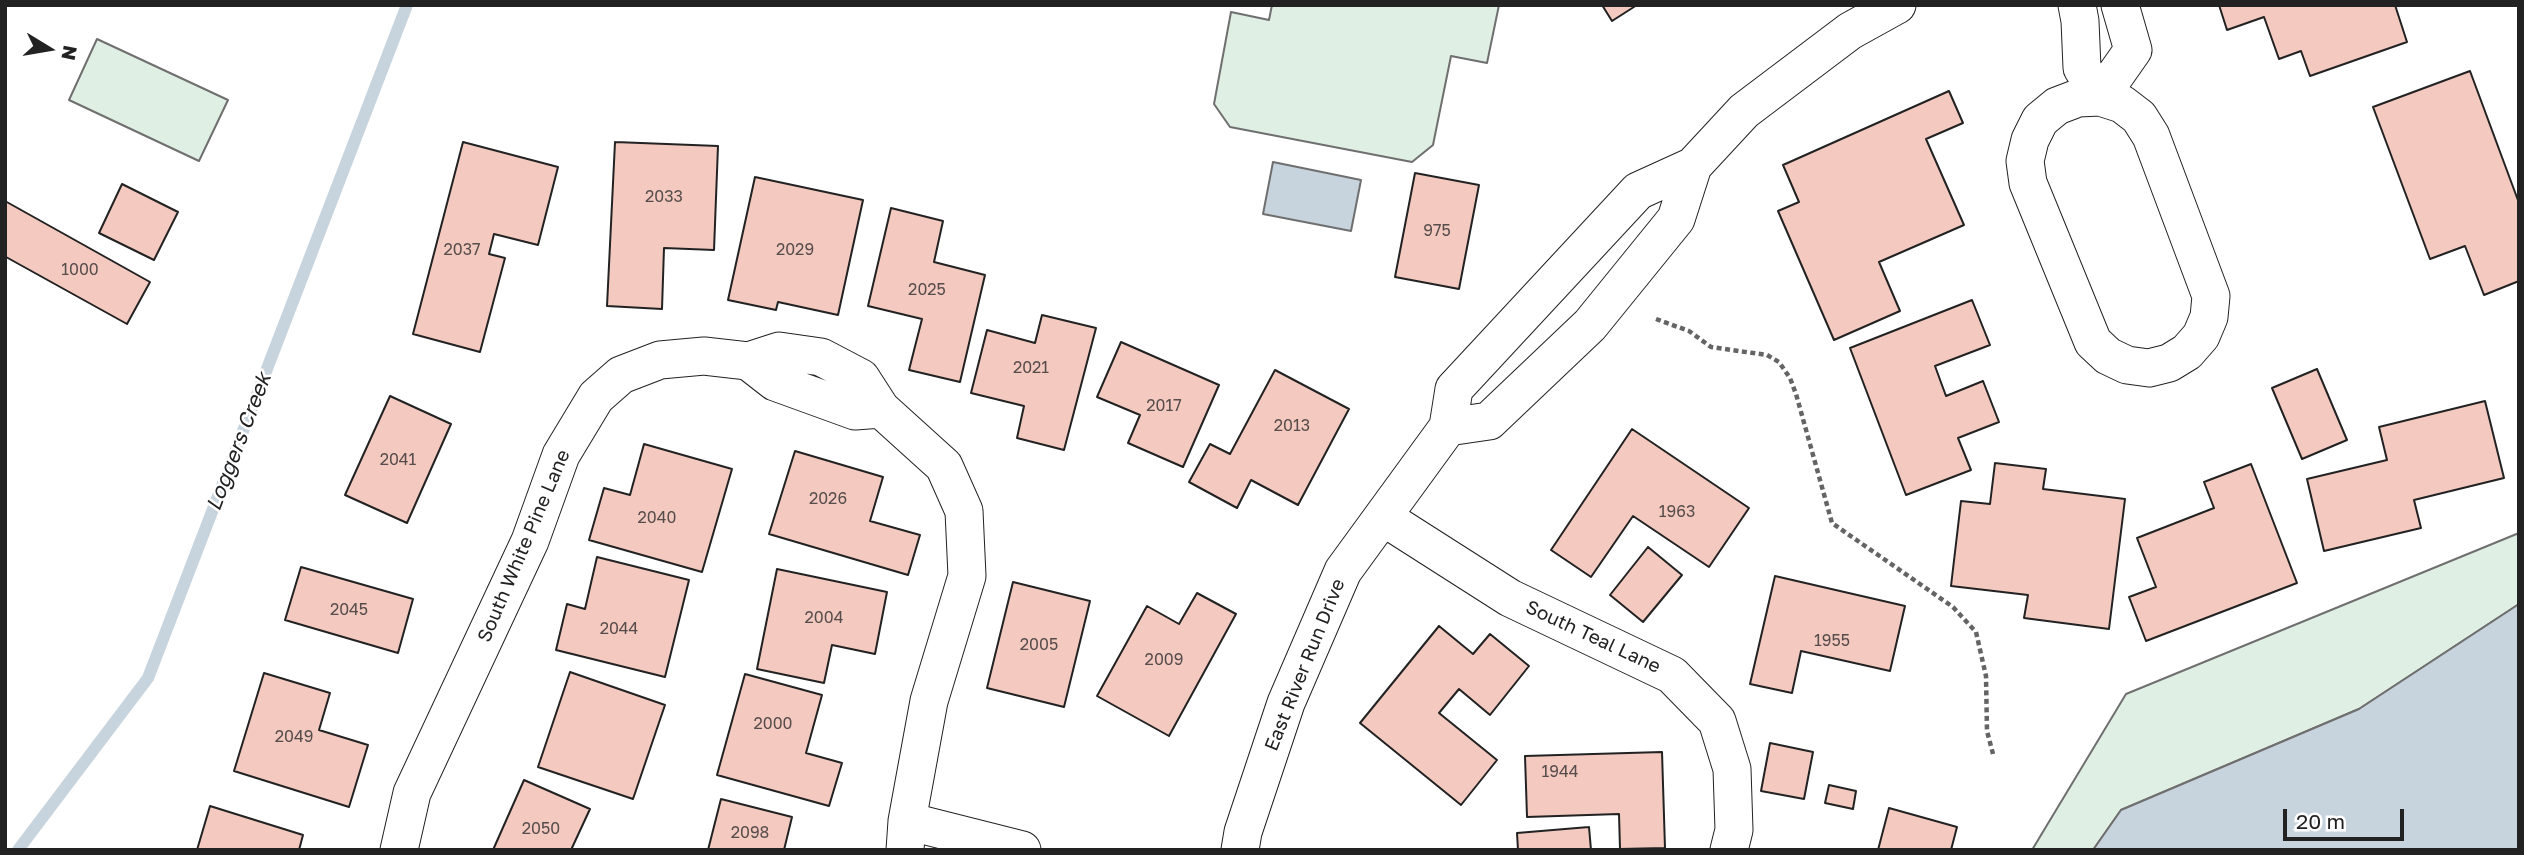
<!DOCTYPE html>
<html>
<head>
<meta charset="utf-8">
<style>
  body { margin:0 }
  #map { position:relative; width:2524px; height:855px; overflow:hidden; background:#fff; font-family:"Golos Text",sans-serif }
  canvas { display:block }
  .frame { position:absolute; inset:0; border:7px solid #222; pointer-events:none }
  .north { position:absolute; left:14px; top:14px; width:70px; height:70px; -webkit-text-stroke:5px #fff; paint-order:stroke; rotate:101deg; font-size:19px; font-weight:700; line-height:28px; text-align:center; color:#222 }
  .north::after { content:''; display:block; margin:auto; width:24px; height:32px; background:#222; clip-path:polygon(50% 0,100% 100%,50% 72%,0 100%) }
  .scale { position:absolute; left:2283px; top:809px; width:121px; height:32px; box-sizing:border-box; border:4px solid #222; border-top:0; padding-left:9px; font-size:21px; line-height:24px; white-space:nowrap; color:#222; -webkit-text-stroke:5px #fff; paint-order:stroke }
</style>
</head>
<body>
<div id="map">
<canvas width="2524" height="855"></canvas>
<div class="frame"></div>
<div class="north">N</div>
<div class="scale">20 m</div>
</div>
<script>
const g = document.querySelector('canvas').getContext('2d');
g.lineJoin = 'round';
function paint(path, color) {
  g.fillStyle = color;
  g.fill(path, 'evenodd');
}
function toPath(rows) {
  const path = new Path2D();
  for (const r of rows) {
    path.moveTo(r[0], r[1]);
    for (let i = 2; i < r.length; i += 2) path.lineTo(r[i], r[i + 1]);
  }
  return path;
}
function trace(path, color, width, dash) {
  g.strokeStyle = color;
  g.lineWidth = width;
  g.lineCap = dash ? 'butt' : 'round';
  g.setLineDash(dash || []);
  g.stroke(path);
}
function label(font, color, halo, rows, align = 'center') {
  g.font = font + ' "Golos Text",sans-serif';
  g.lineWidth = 5;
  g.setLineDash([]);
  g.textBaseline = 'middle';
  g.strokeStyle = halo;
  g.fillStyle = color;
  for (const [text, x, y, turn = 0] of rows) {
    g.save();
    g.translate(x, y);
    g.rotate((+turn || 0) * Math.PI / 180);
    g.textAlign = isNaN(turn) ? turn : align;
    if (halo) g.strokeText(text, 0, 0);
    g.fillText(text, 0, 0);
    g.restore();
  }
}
const green = toPath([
  [1272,5,1499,5,1487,63,1451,56,1433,145,1412,162,1230,127,1214,104,1231,12,1269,20,1272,5],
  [97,39,228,100,199,161,69,100,97,39],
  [2519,533,2519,604,2359,709,2121,810,2093,850,2032,850,2126,694,2519,533]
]);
paint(green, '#e0efe3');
trace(green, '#6f6f6f', 2);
const water = toPath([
  [1273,162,1361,180,1351,231,1263,214,1273,162],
  [2519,604,2519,850,2093,850,2121,810,2359,709,2519,604]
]);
paint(water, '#c7d3dd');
trace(water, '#6f6f6f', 2);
trace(toPath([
  [18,850,148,678,407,5]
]), '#c7d3dd', 12);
const building = toPath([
  [1602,5,1637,5,1612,21,1602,5],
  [2219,5,2395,5,2407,42,2310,76,2301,51,2279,59,2264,17,2227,30,2219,5],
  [2470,71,2519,203,2519,281,2484,295,2465,246,2430,259,2373,107,2470,71],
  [1949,91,1963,123,1926,139,1964,225,1879,262,1900,311,1834,340,1778,211,1799,202,1783,165,1949,91],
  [463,142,558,167,538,245,494,234,489,254,505,258,480,352,413,334,463,142],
  [615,142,718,146,714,250,664,248,662,309,607,306,615,142],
  [1415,173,1479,185,1459,289,1395,277,1415,173],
  [755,177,863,200,838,315,778,302,776,310,728,300,755,177],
  [122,184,178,212,154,260,99,233,122,184],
  [5,201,150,282,127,324,6,257,5,259,5,201],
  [891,208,943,221,934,262,985,275,960,382,909,370,922,319,868,306,891,208],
  [1972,300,1990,345,1935,366,1946,396,1983,381,1999,422,1958,438,1971,470,1906,495,1850,348,1972,300],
  [1042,315,1096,328,1064,450,1017,438,1024,406,971,393,987,330,1035,343,1042,315],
  [1121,342,1219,385,1183,467,1128,443,1140,415,1097,397,1121,342],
  [2317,369,2347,440,2302,459,2272,388,2317,369],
  [1275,370,1349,409,1298,505,1251,480,1237,508,1189,482,1210,444,1230,454,1275,370],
  [390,396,451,424,407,523,345,495,390,396],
  [2485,401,2504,478,2414,500,2421,528,2324,551,2307,479,2387,460,2379,427,2485,401],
  [1632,429,1749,508,1709,567,1633,516,1591,577,1551,550,1632,429],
  [644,444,732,469,702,572,589,540,604,488,630,495,644,444],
  [795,451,883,477,870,521,920,535,908,575,769,534,795,451],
  [1995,463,2046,469,2043,489,2125,499,2109,629,2024,618,2028,595,1951,586,1961,501,1990,504,1995,463],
  [2251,464,2297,583,2146,641,2129,597,2156,587,2137,538,2214,508,2204,482,2251,464],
  [1648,547,1682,575,1643,622,1610,595,1648,547],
  [597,557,689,580,665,677,556,650,567,604,585,609,597,557],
  [301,567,413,599,398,653,285,620,301,567],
  [777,569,887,592,875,654,832,645,824,683,757,669,777,569],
  [1775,576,1905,606,1890,671,1801,651,1792,693,1750,684,1775,576],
  [1013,582,1090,601,1064,707,987,688,1013,582],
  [1197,593,1236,614,1169,736,1097,696,1147,606,1179,624,1197,593],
  [1439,626,1473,654,1490,634,1529,666,1490,715,1459,689,1439,713,1497,760,1461,805,1360,723,1439,626],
  [570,672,665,705,633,799,538,767,570,672],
  [264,673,330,693,319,730,368,745,349,807,234,771,264,673],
  [745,674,822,695,806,753,842,763,829,806,717,775,745,674],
  [1770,743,1813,752,1804,799,1761,791,1770,743],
  [1662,752,1665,848,1620,849,1619,814,1527,817,1525,756,1662,752],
  [524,780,590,809,571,850,493,850,524,780],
  [1829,785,1856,791,1853,809,1825,803,1829,785],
  [721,799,792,817,784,850,708,850,721,799],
  [210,806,303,835,299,850,197,850,210,806],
  [1889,808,1957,827,1951,850,1878,850,1889,808],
  [1589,827,1591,850,1518,850,1517,833,1589,827]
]);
paint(building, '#f3c9c0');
trace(building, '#222', 2);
const minor = toPath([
  [2077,5,2080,21,2082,68,2100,97,2133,50,2120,5],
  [2100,97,2122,104,2139,117,2151,136,2211,296,2209,317,2201,336,2187,352,2169,363,2149,368,2127,365,2108,356,2093,342,2028,183,2025,161,2030,140,2040,120,2057,106,2078,98,2100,97],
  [1693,166,1676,219,1590,325,1489,421,1448,427,1454,389,1638,191,1693,166,1744,111,1850,31,1897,5],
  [881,409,855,411,775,382,748,361,779,351,821,357,861,378,881,409,944,466,964,511,967,576,929,701,907,821,905,850],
  [1383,517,1510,598,1672,675,1717,721,1732,769,1734,830,1729,850],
  [907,821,1022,850],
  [399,850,412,793,530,541,561,455,596,397,621,375,660,360,704,356,748,361],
  [1240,850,1243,832,1286,703,1343,571,1448,427]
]);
trace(minor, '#222', 39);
trace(toPath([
  [1656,319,1689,331,1711,347,1767,355,1779,362,1790,378,1796,394,1832,523,1953,607,1976,632,1986,676,1987,731,1993,754]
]), '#646464', 4.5, [5, 3.5]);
trace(minor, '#fff', 37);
label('16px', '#564c4a', null, [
  ["2033",664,197],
  ["975",1437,231],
  ["2037",462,250],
  ["2029",795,250],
  ["1000",80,270],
  ["2025",927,290],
  ["2021",1031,368],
  ["2017",1164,406],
  ["2013",1292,426],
  ["2041",398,460],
  ["2026",828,499],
  ["1963",1677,512],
  ["2040",657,518],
  ["2045",349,610],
  ["2004",824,618],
  ["2044",619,629],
  ["1955",1832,641],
  ["2005",1039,645],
  ["2009",1164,660],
  ["2000",773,724],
  ["2049",294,737],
  ["1944",1560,772],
  ["2050",541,829],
  ["2098",750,833]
]);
label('19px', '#222', '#fff', [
  ["South White Pine Lane",524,546,-67],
  ["South Teal Lane",1593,637,25],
  ["East River Run Drive",1305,665,-68]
]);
label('italic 21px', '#222', '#fff', [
  ["Loggers Creek",239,442,-69]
]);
</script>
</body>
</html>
